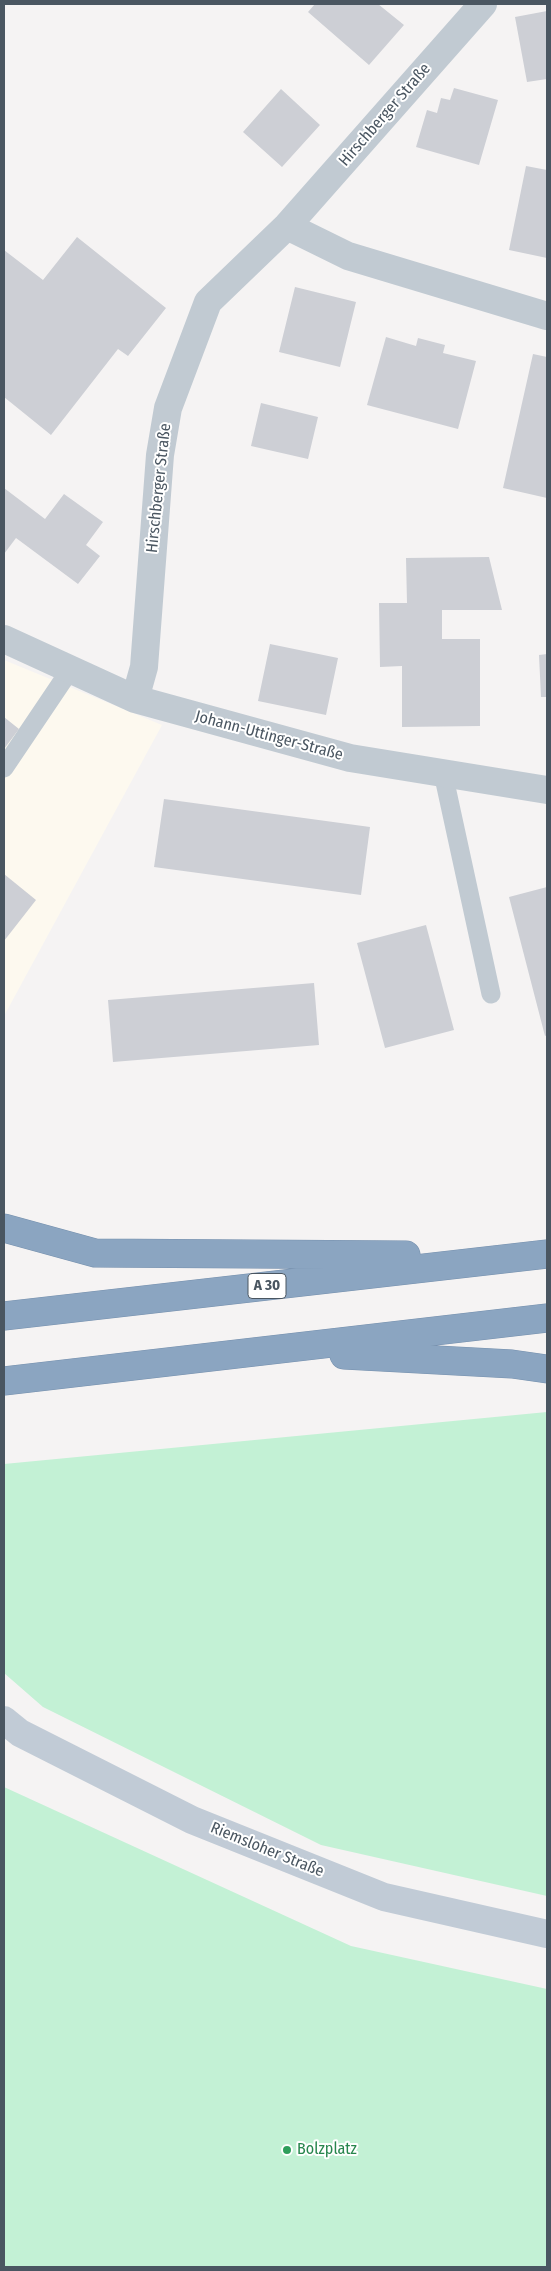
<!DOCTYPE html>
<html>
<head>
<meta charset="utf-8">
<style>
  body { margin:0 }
  #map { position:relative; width:551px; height:2271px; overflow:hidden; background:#f5f3f3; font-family:"Fira Sans Condensed",sans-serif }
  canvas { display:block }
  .frame { position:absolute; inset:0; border:5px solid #4a5661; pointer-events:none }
</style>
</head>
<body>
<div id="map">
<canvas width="551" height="2271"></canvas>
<div class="frame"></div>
</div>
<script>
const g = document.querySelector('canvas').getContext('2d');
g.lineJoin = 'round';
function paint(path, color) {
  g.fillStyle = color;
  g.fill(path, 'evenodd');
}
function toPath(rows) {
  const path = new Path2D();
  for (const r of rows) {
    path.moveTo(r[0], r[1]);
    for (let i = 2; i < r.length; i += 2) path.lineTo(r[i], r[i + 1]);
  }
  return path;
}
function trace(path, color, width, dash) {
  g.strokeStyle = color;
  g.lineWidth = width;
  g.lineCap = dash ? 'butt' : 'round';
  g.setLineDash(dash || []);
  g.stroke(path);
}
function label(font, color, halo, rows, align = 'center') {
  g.font = font + ' "Fira Sans Condensed",sans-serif';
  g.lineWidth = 4;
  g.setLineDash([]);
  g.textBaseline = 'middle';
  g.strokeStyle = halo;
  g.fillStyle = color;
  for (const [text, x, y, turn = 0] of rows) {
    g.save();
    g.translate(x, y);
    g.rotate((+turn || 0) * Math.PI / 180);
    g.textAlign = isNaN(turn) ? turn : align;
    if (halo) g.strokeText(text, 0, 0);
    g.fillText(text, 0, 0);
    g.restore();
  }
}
paint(toPath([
  [4,660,162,725,4,1016]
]), '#fdf9ef');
paint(toPath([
  [547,1412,547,1896,321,1845,43,1707,4,1673,4,1464],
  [4,1787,351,1946,547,1989,547,2267,4,2267]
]), '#c3f1d5');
paint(toPath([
  [315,4,378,4,404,25,369,65,308,12],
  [547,11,547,79,527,82,515,17],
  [454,88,498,100,479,165,416,147,427,110,437,113,441,98,450,100],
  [281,89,320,125,282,167,243,132],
  [526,166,547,170,547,258,509,250],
  [77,237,166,308,128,356,118,349,51,435,4,397,4,250,43,280],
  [295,287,356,302,340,367,279,352],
  [386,337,416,346,418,338,445,345,443,353,476,361,458,429,367,405],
  [533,354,547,357,547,498,503,488],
  [261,403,318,417,308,459,251,446],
  [4,488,45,519,64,494,103,522,86,545,100,556,78,584,16,538,4,554],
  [489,557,502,610,442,610,442,639,480,639,480,726,402,727,402,666,380,667,379,603,407,603,406,558],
  [270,644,338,658,326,715,258,701],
  [547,654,547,697,541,697,539,655],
  [4,717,19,729,4,749],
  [164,799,370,827,361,895,154,867],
  [4,874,36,900,4,941],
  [547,887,547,1035,545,1036,509,897],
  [426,925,454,1030,385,1048,357,943],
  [314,983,319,1045,113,1062,108,1000]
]), '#cdcfd5');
const motorway = toPath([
  [4,1228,95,1253,406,1255],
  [4,1316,547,1254],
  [344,1355,512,1364,547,1369],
  [4,1381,547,1318]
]);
trace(motorway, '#7690ad', 29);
trace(toPath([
  [4,768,70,670],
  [443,773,491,994]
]), '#c1cad2', 19);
trace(toPath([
  [287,226,348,256,547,316],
  [4,639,135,699,350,758,547,790],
  [135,699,144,667,160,455,168,408,208,302,287,226,483,4]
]), '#c1cad2', 28);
trace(toPath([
  [4,1720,20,1733,192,1820,384,1897,547,1934]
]), '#c1cbd6', 28);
trace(motorway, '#8ba5c1', 28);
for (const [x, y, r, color] of [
  [287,2150,5,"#2e9e5b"]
]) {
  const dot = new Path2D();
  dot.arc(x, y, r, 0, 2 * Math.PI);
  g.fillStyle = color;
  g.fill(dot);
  trace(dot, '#fff', 2);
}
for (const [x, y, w] of [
  [267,1286,38]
]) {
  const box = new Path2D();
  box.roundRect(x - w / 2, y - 12.5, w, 25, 4);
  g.fillStyle = '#fff';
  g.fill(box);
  trace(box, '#4a5661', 1);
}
label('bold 15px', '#4a5661', null, [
  ["A 30",267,1286]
]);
label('16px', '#4a5661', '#fff', [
  ["Hirschberger Straße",385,115,-49],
  ["Hirschberger Straße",159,488,-84],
  ["Johann-Uttinger-Straße",269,736,15],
  ["Riemsloher Straße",267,1850,22]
]);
label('16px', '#27864d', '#fff', [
  ["Bolzplatz",297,2150]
], 'left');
</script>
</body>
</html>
